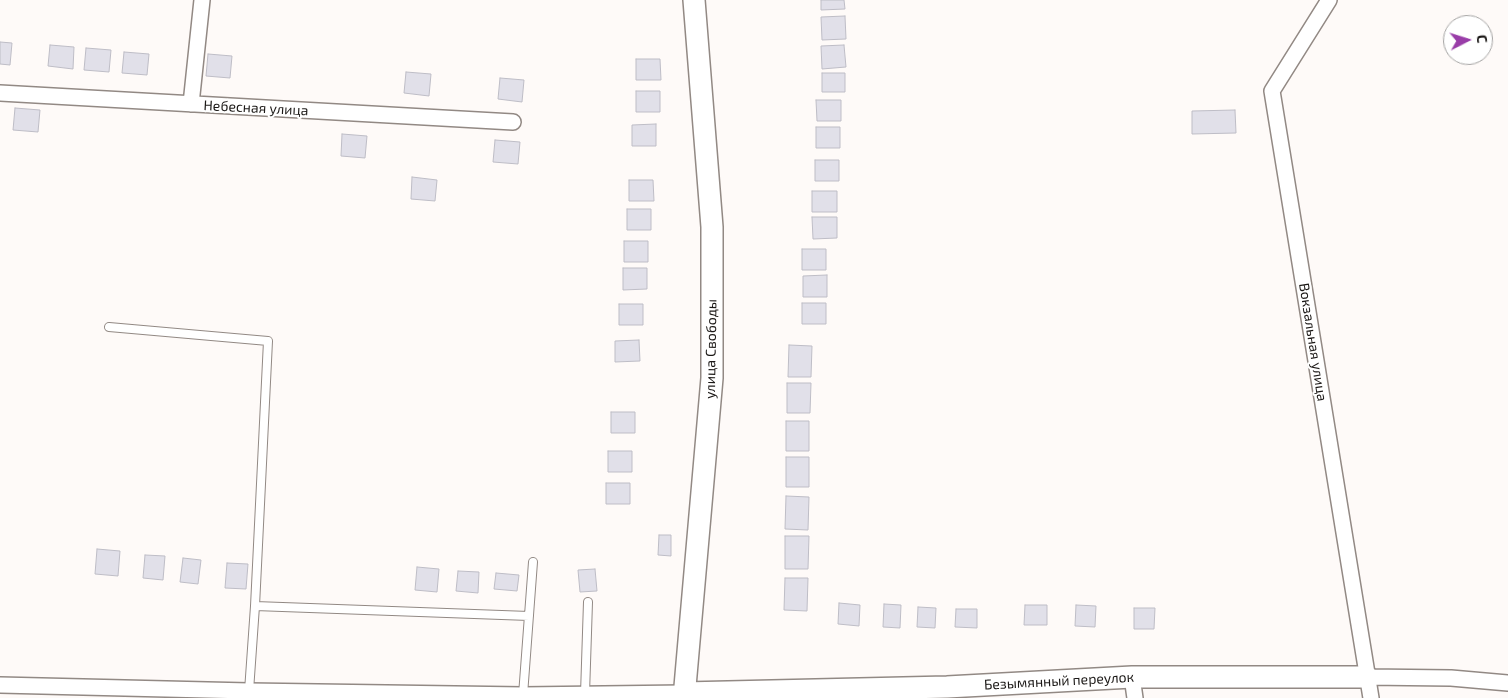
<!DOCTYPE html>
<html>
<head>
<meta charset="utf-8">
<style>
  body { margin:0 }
  #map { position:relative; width:1508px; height:698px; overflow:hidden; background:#fefaf8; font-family:"Exo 2",sans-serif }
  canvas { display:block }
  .north { position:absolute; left:1443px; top:15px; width:50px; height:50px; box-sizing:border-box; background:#fff; border:1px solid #a4a3a2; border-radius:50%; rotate:85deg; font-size:14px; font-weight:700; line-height:20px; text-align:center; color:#1b1816 }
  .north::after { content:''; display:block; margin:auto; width:18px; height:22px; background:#993da8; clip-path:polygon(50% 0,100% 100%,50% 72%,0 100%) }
</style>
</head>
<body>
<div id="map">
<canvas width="1508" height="698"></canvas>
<div class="north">С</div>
</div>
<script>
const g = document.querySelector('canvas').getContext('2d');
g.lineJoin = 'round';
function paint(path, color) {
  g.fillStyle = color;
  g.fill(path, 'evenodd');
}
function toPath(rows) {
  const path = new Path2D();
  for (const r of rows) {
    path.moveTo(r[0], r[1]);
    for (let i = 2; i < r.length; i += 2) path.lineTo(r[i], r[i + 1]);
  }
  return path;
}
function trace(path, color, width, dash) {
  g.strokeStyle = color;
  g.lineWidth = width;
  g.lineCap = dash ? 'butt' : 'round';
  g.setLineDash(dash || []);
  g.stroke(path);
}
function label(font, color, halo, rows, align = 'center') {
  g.font = font + ' "Exo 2",sans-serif';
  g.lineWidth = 4;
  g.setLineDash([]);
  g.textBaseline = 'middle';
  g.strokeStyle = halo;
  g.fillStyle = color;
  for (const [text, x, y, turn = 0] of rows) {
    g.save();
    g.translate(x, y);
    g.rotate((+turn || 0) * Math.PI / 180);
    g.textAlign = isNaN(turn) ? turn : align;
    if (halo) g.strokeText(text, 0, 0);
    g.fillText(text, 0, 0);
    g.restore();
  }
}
const building = toPath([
  [821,0,844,0,845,9,821,10,821,0],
  [845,16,846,39,822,40,821,17,845,16],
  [0,42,12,43,10,65,0,64,0,42],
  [50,45,74,47,73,69,48,66,50,45],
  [844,45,846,67,822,69,821,46,844,45],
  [86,48,111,50,109,72,84,70,86,48],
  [124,52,149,54,147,75,122,73,124,52],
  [208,54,232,56,230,78,206,76,208,54],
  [636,59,660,59,661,80,636,80,636,59],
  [406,72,431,74,429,96,404,93,406,72],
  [822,73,845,73,845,92,822,92,822,73],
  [500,78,524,80,522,102,498,99,500,78],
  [636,91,660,91,660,112,636,112,636,91],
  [816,100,841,100,841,121,817,121,816,100],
  [15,108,40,110,38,132,13,130,15,108],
  [1235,110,1236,133,1192,134,1192,111,1235,110],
  [656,124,656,146,632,146,632,125,656,124],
  [816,127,840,127,840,148,816,148,816,127],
  [342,134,367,136,365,158,341,156,342,134],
  [495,140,520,142,518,164,493,162,495,140],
  [815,160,839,160,839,181,815,181,815,160],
  [412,177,437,180,435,201,411,199,412,177],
  [629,180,653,180,654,201,629,201,629,180],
  [812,191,837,191,837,212,812,212,812,191],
  [627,209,651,209,651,230,627,230,627,209],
  [812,217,837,217,837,238,813,239,812,217],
  [624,241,648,241,648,262,624,262,624,241],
  [802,249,826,249,826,270,802,270,802,249],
  [623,268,647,268,647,289,623,290,623,268],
  [827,275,827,297,803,297,803,276,827,275],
  [802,303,826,303,826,324,802,324,802,303],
  [619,304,643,304,643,325,619,325,619,304],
  [639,340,640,361,615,362,615,341,639,340],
  [789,345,812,346,811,377,788,377,789,345],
  [787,383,811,383,810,413,787,413,787,383],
  [611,412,635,412,635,433,611,433,611,412],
  [786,421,809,421,809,451,786,451,786,421],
  [608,451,632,451,632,472,608,472,608,451],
  [786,457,809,457,809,487,786,487,786,457],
  [606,483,630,483,630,504,606,504,606,483],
  [786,496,809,497,808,530,785,529,786,496],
  [659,535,671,535,671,556,658,555,659,535],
  [785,536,809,536,808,569,785,569,785,536],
  [97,549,120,551,118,576,95,574,97,549],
  [145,555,165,556,163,580,143,578,145,555],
  [183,558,201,560,198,584,180,582,183,558],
  [227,563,248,564,246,589,225,588,227,563],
  [417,567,439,569,437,592,415,590,417,567],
  [595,569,597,591,580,592,578,570,595,569],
  [458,571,479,572,478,593,456,591,458,571],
  [496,573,519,575,517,591,494,589,496,573],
  [785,578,808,578,807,611,784,610,785,578],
  [839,603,860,605,859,626,838,624,839,603],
  [884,604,901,605,900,628,883,627,884,604],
  [1025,605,1047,605,1047,625,1024,625,1025,605],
  [1076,605,1096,606,1095,627,1075,626,1076,605],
  [918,607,936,608,935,628,917,627,918,607],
  [1134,608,1155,608,1154,629,1134,629,1134,608],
  [956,609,977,609,977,628,955,627,956,609]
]);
paint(building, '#e1e0e9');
trace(building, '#bebdc6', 1);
const lane = toPath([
  [109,327,268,341,255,606,249,691],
  [255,606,529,616],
  [585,694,588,602],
  [523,695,533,562]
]);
const street = toPath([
  [1329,0,1272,91,1371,698],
  [0,93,513,122],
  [191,104,202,0],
  [1132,677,1135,698],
  [1367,677,1451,678,1508,683],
  [0,685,249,691,523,695,684,693]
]);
const secondary = toPath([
  [684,693,947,687,1132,677,1367,677],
  [684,698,712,378,712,227,694,0]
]);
trace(lane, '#928984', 10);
trace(street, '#928984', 18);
trace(secondary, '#928984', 24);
trace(lane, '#fff', 8);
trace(street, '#fff', 15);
trace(secondary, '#fff', 21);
label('14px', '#1b1816', '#fff', [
  ["Небесная улица",256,108,3],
  ["Вокзальная улица",1313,342,81],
  ["улица Свободы",711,349,-89],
  ["Безымянный переулок",1059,681,-3]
]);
</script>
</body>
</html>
